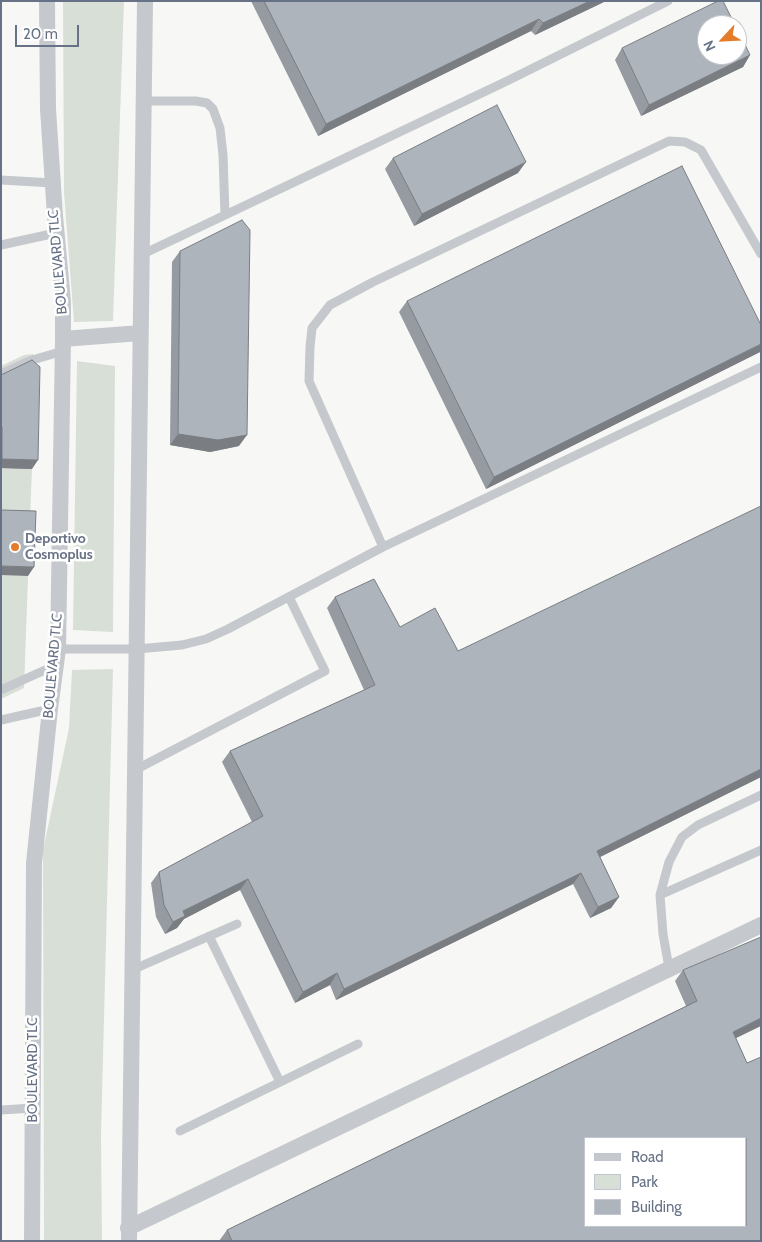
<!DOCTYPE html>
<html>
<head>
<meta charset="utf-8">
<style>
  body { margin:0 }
  #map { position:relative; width:762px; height:1242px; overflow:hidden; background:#f7f8f5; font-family:Cabin,sans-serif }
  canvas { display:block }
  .frame { position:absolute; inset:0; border:2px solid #677286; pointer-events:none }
  .legend { position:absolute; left:584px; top:1137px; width:162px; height:90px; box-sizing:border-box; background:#fff; border:1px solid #c2c7cf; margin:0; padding:6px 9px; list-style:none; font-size:15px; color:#677286 }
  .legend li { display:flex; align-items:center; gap:10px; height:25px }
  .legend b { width:25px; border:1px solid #c2c7cf }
  .north { position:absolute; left:697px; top:15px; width:50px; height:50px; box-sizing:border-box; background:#fff; border:1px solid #c2c7cf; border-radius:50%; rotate:245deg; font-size:14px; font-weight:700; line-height:20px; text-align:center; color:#677286 }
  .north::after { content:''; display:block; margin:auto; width:18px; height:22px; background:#e47c29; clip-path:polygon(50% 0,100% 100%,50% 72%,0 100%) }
  .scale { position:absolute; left:15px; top:25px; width:64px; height:22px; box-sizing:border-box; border:2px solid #677286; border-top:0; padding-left:6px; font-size:15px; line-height:18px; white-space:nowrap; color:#677286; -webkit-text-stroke:4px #fff; paint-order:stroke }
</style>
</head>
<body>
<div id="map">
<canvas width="762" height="1242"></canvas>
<div class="frame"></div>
<ul class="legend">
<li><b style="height:6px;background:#c5c8cc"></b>Road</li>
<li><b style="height:14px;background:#d8dfd6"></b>Park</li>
<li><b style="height:14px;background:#aeb4bb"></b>Building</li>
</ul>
<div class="north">N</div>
<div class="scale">20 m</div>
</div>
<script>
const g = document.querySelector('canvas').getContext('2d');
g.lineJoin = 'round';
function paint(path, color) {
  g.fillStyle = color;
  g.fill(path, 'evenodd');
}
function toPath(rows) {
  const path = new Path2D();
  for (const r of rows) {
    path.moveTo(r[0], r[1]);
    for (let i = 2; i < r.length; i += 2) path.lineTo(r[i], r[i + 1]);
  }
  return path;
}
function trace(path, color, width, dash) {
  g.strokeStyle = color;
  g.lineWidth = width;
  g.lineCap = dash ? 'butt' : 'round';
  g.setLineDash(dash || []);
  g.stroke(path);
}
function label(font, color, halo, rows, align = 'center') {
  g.font = font + ' Cabin,sans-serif';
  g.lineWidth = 5;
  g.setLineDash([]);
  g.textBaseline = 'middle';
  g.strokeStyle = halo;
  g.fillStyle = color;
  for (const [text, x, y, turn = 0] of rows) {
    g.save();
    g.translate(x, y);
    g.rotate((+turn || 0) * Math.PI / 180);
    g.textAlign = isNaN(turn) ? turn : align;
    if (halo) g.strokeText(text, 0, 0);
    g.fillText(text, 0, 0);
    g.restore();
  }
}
paint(toPath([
  [63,1,124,1,113,321,74,322,64,192],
  [33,354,36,357,24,688,1,699,1,366,24,355],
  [77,361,115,366,113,632,73,630],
  [113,669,101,1135,102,1241,44,1241,43,850,69,728,72,670]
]), '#d8dfd6');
trace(toPath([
  [143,101,196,101,207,103,213,109,220,128,223,155,225,215],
  [1,180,53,183],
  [1,245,56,233],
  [141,255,507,81,668,1],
  [1,374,29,361,63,351],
  [383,547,309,381,310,347,312,328,330,305,373,282,669,141,685,142,701,150,761,254],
  [58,649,137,649,182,645,206,639,228,629,383,547,761,367],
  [1,690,56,665],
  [1,720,50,709],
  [135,770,325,671,289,597],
  [660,895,761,850],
  [209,936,280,1082],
  [669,968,663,934,660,895,669,862,682,837,698,825,761,795],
  [132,970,237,924],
  [1,1110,33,1108],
  [180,1131,358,1044]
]), '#c5c8cc', 9);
trace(toPath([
  [63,339,140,333],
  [128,1228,761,925],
  [32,1241,34,863,50,709,58,649,63,339,63,302,55,216,48,109,47,1],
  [129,1241,145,1]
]), '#c5c8cc', 16);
paint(toPath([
  [251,1,606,1,535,35,531,31,318,136],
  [622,48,750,55,743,67,641,116,615,60],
  [393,158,518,173,414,226,385,169],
  [180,251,239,446,210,452,170,445,172,262],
  [407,301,760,352,486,489,399,312],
  [1,375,32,469,1,468],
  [335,597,400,627,458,651,761,777,600,857,619,897,611,908,590,918,573,884,336,1000,330,985,295,1003,240,890,184,919,177,928,165,934,156,917,151,883,159,872,252,822,222,762,230,751,364,690,327,608],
  [683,970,736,1038,747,1063,761,1241,219,1241,227,1230,686,1006,675,981]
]), '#969ba1');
paint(toPath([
  [590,1,606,1,535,35,543,23],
  [539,19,531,31,318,136,326,124],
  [750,55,743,67,641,116,649,105],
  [526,162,518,173,414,226,422,214],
  [761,344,760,352,486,489,494,477],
  [178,434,247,435,239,446,210,452,170,445],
  [2,459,38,460,32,469,1,468],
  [1,566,34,567,28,576,1,575],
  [761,769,761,777,590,862,597,851],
  [581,873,573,884,336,1000,344,989],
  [248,879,240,890,184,919,177,928,165,934,173,922,183,911],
  [619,897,611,908,590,918,598,907],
  [337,973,330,985,295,1003,303,992],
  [761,1018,761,1026,726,1043,733,1032]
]), '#7a7e83');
const building = toPath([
  [264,1,590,1,543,23,539,19,326,124,264,1],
  [718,1,723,1,735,25,707,25,707,55,737,55,737,28,750,55,649,105,622,48,718,1],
  [497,105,526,162,422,214,393,158,497,105],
  [682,166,761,325,761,344,494,477,407,301,682,166],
  [242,220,250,230,247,435,218,440,178,434,180,251,242,220],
  [32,360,40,367,38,460,2,459,2,427,1,427,1,375,32,360],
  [761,506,761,769,597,851,619,897,598,907,581,873,344,989,337,973,303,992,248,879,183,911,185,916,173,922,164,905,159,872,263,816,230,751,375,685,335,597,374,579,400,627,435,608,458,651,761,506],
  [1,510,36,511,34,567,1,566,1,510],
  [761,937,761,1018,733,1032,747,1063,761,1057,761,1241,232,1241,227,1230,697,1001,683,970,761,937],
  [586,1138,746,1138,746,1226,586,1226,586,1138]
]);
paint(building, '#aeb4bb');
trace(building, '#7a7e83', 1);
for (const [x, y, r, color] of [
  [15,547,5,"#e47c29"]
]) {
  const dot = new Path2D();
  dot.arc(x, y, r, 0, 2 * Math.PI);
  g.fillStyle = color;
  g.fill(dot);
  trace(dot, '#fff', 2);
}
label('14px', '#677286', '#fff', [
  ["BOULEVARD TLC",58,262,-95],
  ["BOULEVARD TLC",53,666,-85],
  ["BOULEVARD TLC",33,1070,-90]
]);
label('bold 14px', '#677286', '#fff', [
  ["Deportivo",25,539],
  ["Cosmoplus",25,555]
], 'left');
</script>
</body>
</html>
